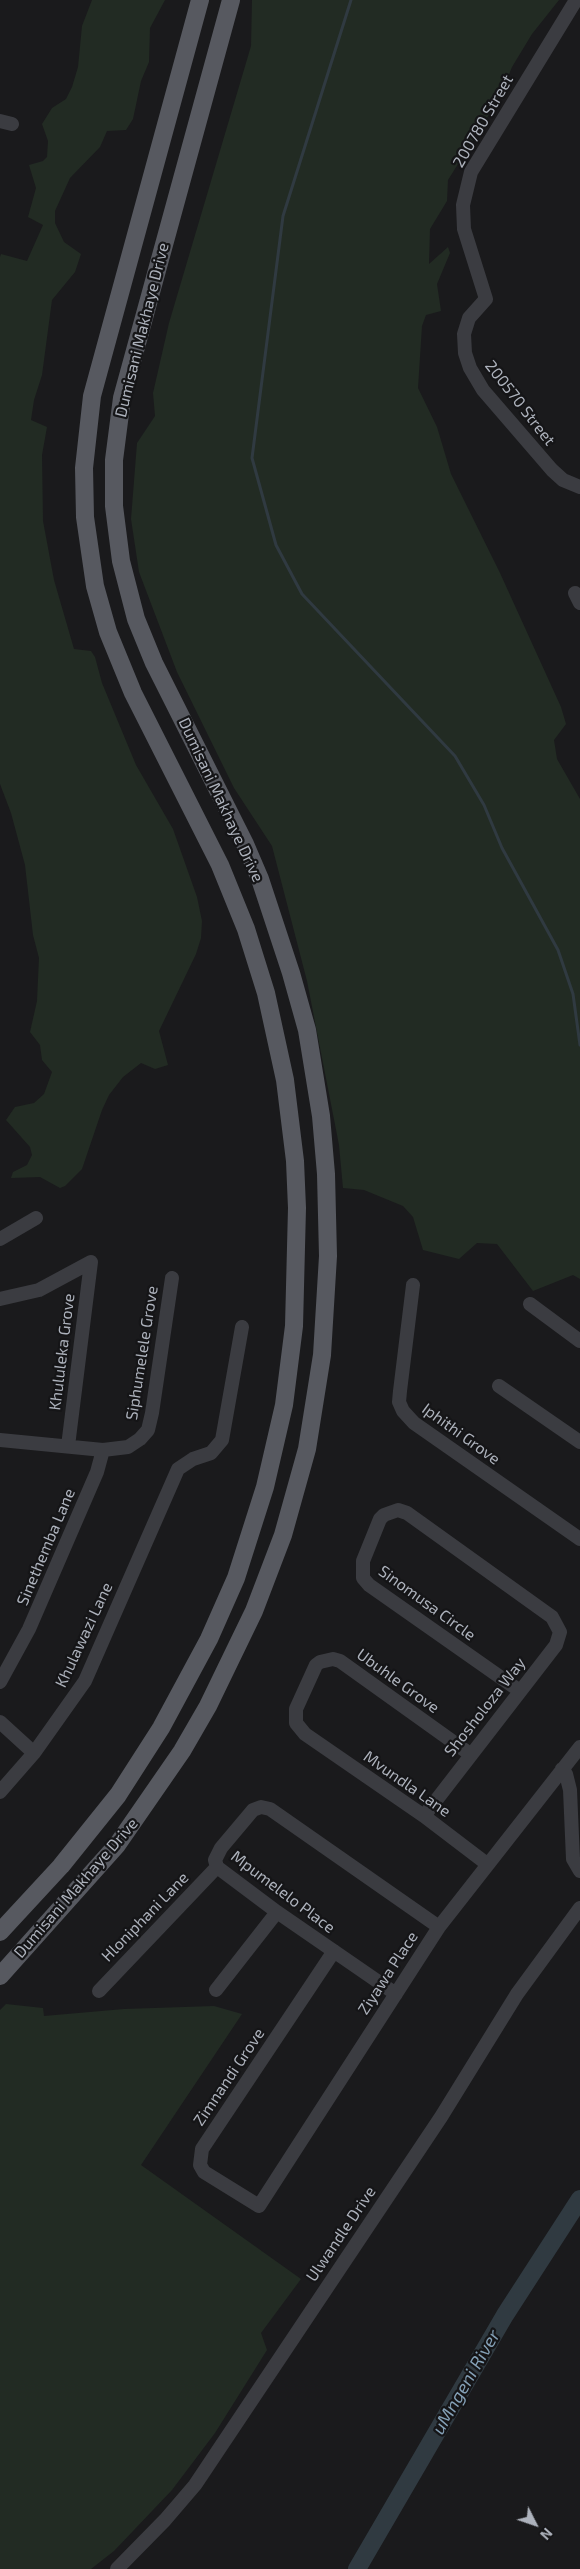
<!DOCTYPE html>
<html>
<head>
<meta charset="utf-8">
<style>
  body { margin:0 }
  #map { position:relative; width:580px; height:2569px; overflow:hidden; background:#1a1a1c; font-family:"Exo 2",sans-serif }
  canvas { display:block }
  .north { position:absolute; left:510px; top:2499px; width:50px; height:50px; -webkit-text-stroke:4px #151517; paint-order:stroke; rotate:131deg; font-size:14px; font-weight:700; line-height:20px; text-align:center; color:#adb2bc }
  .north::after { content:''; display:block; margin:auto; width:18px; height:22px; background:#adb2bc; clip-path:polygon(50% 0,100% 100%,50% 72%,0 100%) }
</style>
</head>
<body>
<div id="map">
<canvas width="580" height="2569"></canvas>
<div class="north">N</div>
</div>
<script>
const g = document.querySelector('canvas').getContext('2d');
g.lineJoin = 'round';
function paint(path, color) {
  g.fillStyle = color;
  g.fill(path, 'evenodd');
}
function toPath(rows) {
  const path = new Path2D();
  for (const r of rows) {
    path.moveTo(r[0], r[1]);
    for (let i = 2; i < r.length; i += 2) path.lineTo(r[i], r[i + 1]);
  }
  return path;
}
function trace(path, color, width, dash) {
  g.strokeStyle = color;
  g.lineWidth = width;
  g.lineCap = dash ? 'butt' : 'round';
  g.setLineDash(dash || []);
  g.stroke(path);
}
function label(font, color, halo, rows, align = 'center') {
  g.font = font + ' "Exo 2",sans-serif';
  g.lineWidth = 4.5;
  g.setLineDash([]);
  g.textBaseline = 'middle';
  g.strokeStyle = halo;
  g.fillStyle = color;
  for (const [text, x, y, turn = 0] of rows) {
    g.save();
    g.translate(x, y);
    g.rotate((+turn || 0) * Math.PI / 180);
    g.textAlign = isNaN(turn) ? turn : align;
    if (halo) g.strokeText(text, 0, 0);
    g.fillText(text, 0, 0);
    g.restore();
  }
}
paint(toPath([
  [92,0,165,0,150,28,149,62,141,81,133,119,126,130,107,131,100,147,70,178,55,211,55,223,64,242,81,254,75,272,52,300,42,375,34,400,31,420,47,427,42,455,43,521,54,580,74,649,91,651,95,657,102,683,136,765,173,829,197,897,202,921,201,938,196,954,159,1031,168,1065,155,1069,141,1063,123,1077,109,1095,102,1110,82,1169,65,1186,60,1188,40,1177,11,1178,13,1172,27,1165,32,1155,30,1147,6,1120,15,1107,34,1103,44,1094,52,1072,42,1060,40,1045,30,1032,37,1001,39,958,33,935,25,865,11,813,0,784,0,257,1,254,27,261,43,225,28,217,36,188,29,165,43,161,47,157,48,141,42,124,52,108,66,99,72,87,78,67,82,26],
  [252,0,559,0,532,34,512,67,500,97,448,180,447,201,430,229,429,264,448,247,450,253,437,284,441,311,426,315,422,326,418,388,437,427,451,474,500,573,561,707,566,724,554,740,557,759,580,799,580,1279,573,1275,533,1291,497,1244,477,1243,459,1259,423,1250,413,1217,403,1206,364,1190,343,1188,339,1145,307,981,272,846,234,788,177,672,139,572,131,519,137,443,155,416,153,393,169,323,251,46],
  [6,2004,43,2008,44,2016,124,2009,214,2006,242,2014,141,2165,301,2279,261,2333,267,2350,215,2433,172,2490,114,2551,91,2569,0,2569,0,2010]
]), '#222b23');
trace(toPath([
  [351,0,283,216,252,458,276,545,302,594,455,756,484,805,502,848,558,950,573,994,580,1045]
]), '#303a41', 3);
trace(toPath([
  [357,2569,505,2315,580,2199]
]), '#303a41', 18);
trace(toPath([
  [576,0,471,172,463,205,464,229,486,299,469,318,464,334,465,353,470,368,483,390,552,470,563,480,580,487],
  [0,121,12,124],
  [575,593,580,603],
  [0,1239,36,1218],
  [413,1285,400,1391,399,1402,403,1411,414,1423,580,1539],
  [0,1299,39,1290,91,1262,68,1446],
  [530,1304,580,1341],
  [499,1386,580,1442],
  [0,1440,103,1450,128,1447,140,1439,148,1430,152,1413,172,1278],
  [0,1682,29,1629,97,1472,103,1450],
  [0,1722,34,1753],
  [470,1754,340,1661,333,1659,320,1662,316,1665,296,1709,296,1723,305,1734,424,1816,487,1864],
  [562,1769,566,1774,570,1790,573,1859,580,1871],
  [0,1792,34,1753,85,1681,178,1469,193,1459,211,1453,222,1440,242,1327],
  [424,1816,556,1645,560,1632,552,1617,407,1513,398,1510,384,1515,380,1519,363,1561,363,1578,369,1585,520,1691],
  [334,1951,202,2149,200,2165,204,2172,259,2206,439,1927,580,1747],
  [216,1990,277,1912],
  [99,1991,217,1867],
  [396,1994,277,1912,217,1867,215,1860,221,1848,253,1810,261,1807,270,1809,439,1927],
  [117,2569,165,2520,195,2485,441,2117,517,1994,580,1908]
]), '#3b3c41', 14);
trace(toPath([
  [0,1932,61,1866,118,1795,161,1728,209,1639,236,1578,265,1487,284,1405,294,1326,297,1208,295,1161,285,1080,266,993,246,929,220,865,133,693,108,632,95,586,85,517,84,468,92,396,200,0],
  [0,1976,117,1845,182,1751,208,1706,254,1611,283,1535,307,1449,322,1355,328,1256,326,1174,321,1116,307,1030,291,973,260,879,245,844,154,663,136,619,121,561,114,506,114,460,122,398,231,0]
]), '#575960', 18);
label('16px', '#adb2bc', '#151517', [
  ["200780 Street",483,121,-60],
  ["Dumisani Makhaye Drive",142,330,-76],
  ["200570 Street",520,403,52],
  ["Dumisani Makhaye Drive",221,800,65],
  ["Khululeka Grove",62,1352,-83],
  ["Siphumelele Grove",142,1353,-81],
  ["Iphithi Grove",461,1434,36],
  ["Sinethemba Lane",46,1547,-67],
  ["Sinomusa Circle",427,1603,36],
  ["Khulawazi Lane",84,1635,-65],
  ["Ubuhle Grove",398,1681,36],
  ["Shosholoza Way",485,1707,-52],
  ["Mvundla Lane",407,1784,35],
  ["Dumisani Makhaye Drive",76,1888,-49],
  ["Mpumelelo Place",283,1892,37],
  ["Hloniphani Lane",145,1917,-46],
  ["Ziyawa Place",388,1973,-57],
  ["Zimnandi Grove",229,2077,-56],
  ["Ulwandle Drive",341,2234,-56]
]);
label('italic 18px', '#84a0b6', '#151517', [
  ["uMngeni River",466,2382,-60]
]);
</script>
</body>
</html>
